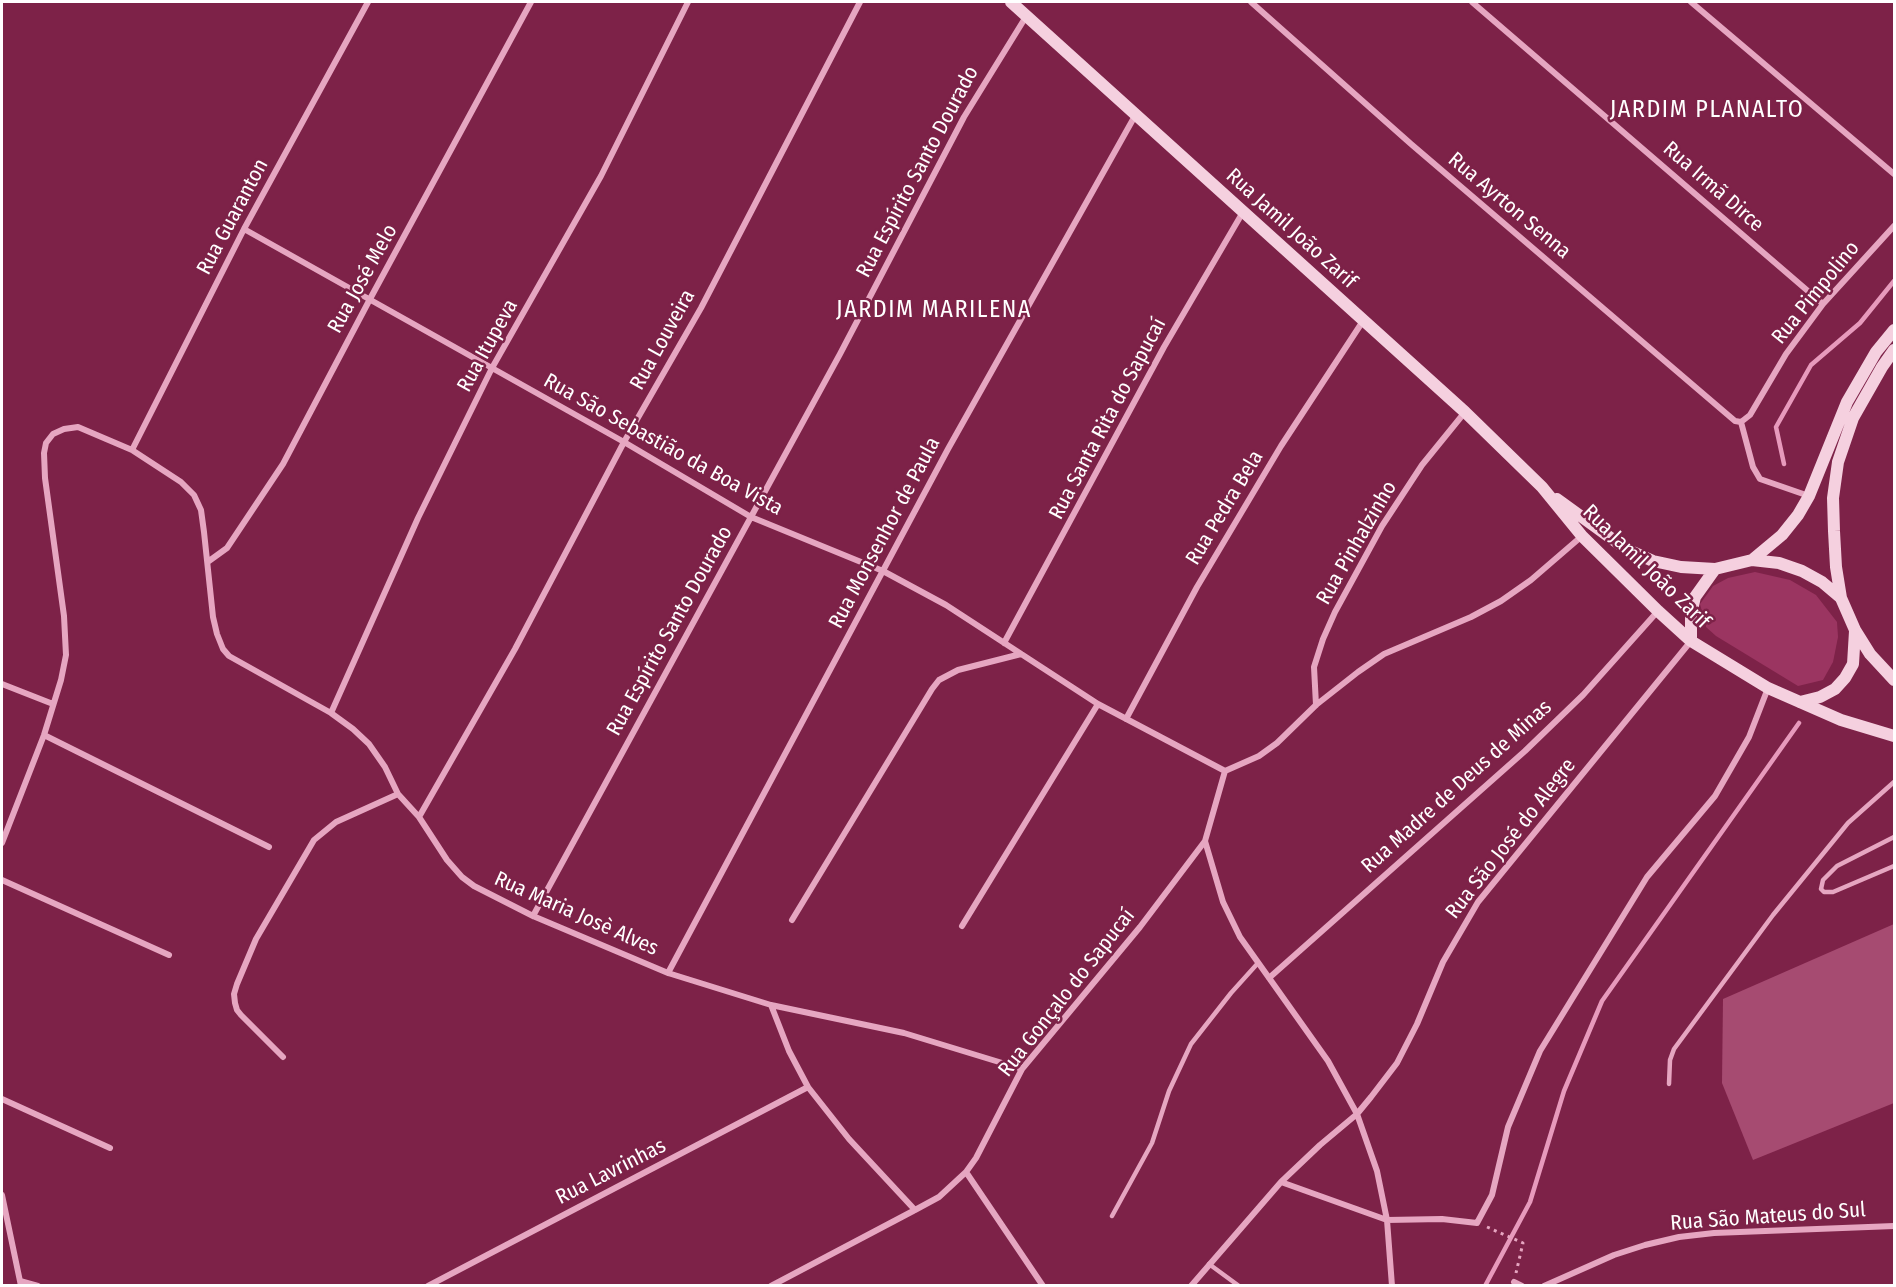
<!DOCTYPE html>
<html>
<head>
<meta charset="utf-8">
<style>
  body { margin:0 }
  #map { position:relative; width:1896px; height:1287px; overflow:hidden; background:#7d2248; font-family:"Fira Sans Condensed",sans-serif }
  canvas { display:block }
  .frame { position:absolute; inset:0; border:3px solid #fff; pointer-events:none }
</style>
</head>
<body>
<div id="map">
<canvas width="1896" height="1287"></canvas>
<div class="frame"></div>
</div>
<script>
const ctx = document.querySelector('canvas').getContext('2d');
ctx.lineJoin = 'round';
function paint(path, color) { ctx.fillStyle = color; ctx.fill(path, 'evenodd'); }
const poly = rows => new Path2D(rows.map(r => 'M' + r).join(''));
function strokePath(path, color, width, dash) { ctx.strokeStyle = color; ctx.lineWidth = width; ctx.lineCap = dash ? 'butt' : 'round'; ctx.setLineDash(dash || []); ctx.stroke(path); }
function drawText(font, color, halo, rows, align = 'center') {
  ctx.font = font + ' "Fira Sans Condensed",sans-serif'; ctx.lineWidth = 5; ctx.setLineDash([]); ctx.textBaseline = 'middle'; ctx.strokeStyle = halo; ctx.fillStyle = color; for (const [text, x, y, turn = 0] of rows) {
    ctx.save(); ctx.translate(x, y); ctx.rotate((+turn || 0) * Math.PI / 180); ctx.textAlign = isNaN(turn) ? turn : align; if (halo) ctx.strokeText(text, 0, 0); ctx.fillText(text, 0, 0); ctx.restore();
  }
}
paint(poly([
  [1755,572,1790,580,1816,595,1837,622,1838,637,1833,662,1823,680,1798,686,1716,636,1706,627,1700,604,1713,586,1728,578]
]), '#9b3561');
strokePath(poly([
  [1784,464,1776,427,1811,365,1860,323,1894,281],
  [1485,1286,1530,1202,1564,1091,1602,1001,1799,723]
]), '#e79abc', 4.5);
paint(poly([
  [1894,924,1894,1103,1753,1160,1722,1083,1723,999]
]), '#a64b71');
strokePath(poly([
  [1487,1227,1523,1243,1516,1273]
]), '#e6a6c1', 3, [3, 4.5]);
strokePath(poly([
  [1894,837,1837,866,1823,880,1821,889,1824,892,1833,892,1894,866],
  [1669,1084,1670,1060,1674,1049,1773,915,1848,823,1894,782],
  [1112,1216,1152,1143,1169,1091,1191,1044,1231,993,1258,963],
  [1209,1264,1239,1286]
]), '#e6a6c1', 4.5);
strokePath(poly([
  [1251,2,1411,144,1735,421,1741,422,1750,415,1786,354,1823,304,1894,226],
  [1472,2,1823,304],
  [1691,2,1894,174],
  [244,229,624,442,751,517,883,571,946,605,1098,704,1225,771],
  [1741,422,1753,467,1760,479,1809,496],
  [132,450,244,229,368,2],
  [209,561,227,548,283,464,370,299,531,2],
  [1004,643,1164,347,1243,212],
  [2,684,53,704],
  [1316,705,1314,667,1323,639,1335,612,1382,526,1422,465,1465,412],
  [331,713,418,518,492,368,601,176,688,2],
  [1126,719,1197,587,1281,446,1363,321],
  [44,735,269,847],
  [1225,771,1205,841,1223,902,1240,937,1328,1061,1357,1114,1377,1171,1387,1220,1392,1286],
  [1225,771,1259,756,1277,743,1316,705,1358,672,1384,654,1471,617,1501,601,1531,580,1582,536],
  [419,817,515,649,624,442,701,308,860,2],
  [2,843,44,735,61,680,66,655,64,616,45,478,44,453,46,443,53,434,64,429,78,427,132,450,181,482,194,495,201,510,204,532,213,617,217,634,223,649,229,656,331,713,353,729,369,744,385,767,398,794,419,817,447,860,462,877,474,886,533,916,668,973,771,1005,904,1033,1022,1069],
  [2,880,169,955],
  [533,916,840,354,964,117,1027,15],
  [792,920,932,689,939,680,958,670,1021,654],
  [962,926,1098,704],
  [668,973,948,449,1136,114],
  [1269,978,1525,751,1583,695,1658,611],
  [771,1005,789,1051,808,1087,849,1139,915,1210],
  [283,1057,241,1015,237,1010,235,1003,234,994,237,984,256,939,314,840,336,822,398,794],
  [2,1099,110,1148],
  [966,1172,1043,1286],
  [1281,1182,1387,1220,1442,1219,1477,1223,1492,1195,1508,1127,1540,1051,1647,877,1715,796,1749,737,1768,688],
  [2,1195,21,1286],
  [20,1281,38,1286],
  [1514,1282,1522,1286],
  [428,1286,808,1087],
  [771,1286,915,1210,939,1197,966,1172,976,1158,1022,1069,1140,927,1205,841],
  [1191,1286,1281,1182,1320,1145,1357,1114,1371,1097,1397,1063,1417,1024,1443,962,1478,902,1691,641],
  [1544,1286,1614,1255,1645,1245,1679,1237,1714,1233,1894,1226]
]), '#e6a6c1', 6);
strokePath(poly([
  [1011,2,1465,412,1542,487,1582,536,1658,611,1691,641,1768,688,1841,720,1894,736],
  [1557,499,1626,549,1653,561,1681,567,1715,569,1752,560,1779,563,1802,571,1822,582,1841,598,1855,630,1870,654,1894,680],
  [1752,560,1782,535,1798,515,1809,496,1847,402,1876,352,1894,330],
  [1841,598,1836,567,1834,531,1833,498,1838,462,1853,418,1882,367,1894,350],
  [1691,641,1691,614,1695,597,1715,569],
  [1800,702,1820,697,1835,689,1845,678,1853,664,1855,631]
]), '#f5d0df', 12);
drawText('21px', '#fff', '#7d2248', [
  ["Rua Espírito Santo Dourado",918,172,-62],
  ["Rua Irmã Dirce",1713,187,41],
  ["Rua Ayrton Senna",1509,206,40],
  ["Rua Guaranton",233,217,-62],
  ["Rua Jamil João Zarif",1291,229,42],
  ["Rua José Melo",363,279,-61],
  ["Rua Pimpolino",1816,293,-51],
  ["Rua Louveira",663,340,-61],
  ["Rua Itupeva",488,346,-61],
  ["Rua Santa Rita do Sapucaí",1108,419,-62],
  ["Rua São Sebastião da Boa Vista",663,445,29],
  ["Rua Pedra Bela",1225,508,-59],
  ["Rua Monsenhor de Paula",885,533,-62],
  ["Rua Pinhalzinho",1357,543,-60],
  ["Rua Jamil João Zarif",1646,567,44],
  ["Rua Espírito Santo Dourado",670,631,-61],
  ["Rua Madre de Deus de Minas",1457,787,-42],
  ["Rua São José do Alegre",1511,839,-52],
  ["Rua Maria Josè Alves",576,914,24],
  ["Rua Gonçalo do Sapucaí",1067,993,-52],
  ["Rua Lavrinhas",611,1172,-27],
  ["Rua São Mateus do Sul",1768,1217,-4]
]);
ctx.letterSpacing = '1.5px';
drawText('24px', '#fff', '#7d2248', [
  ["JARDIM PLANALTO",1707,110],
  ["JARDIM MARILENA",934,310]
]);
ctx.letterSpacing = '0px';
</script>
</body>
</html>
